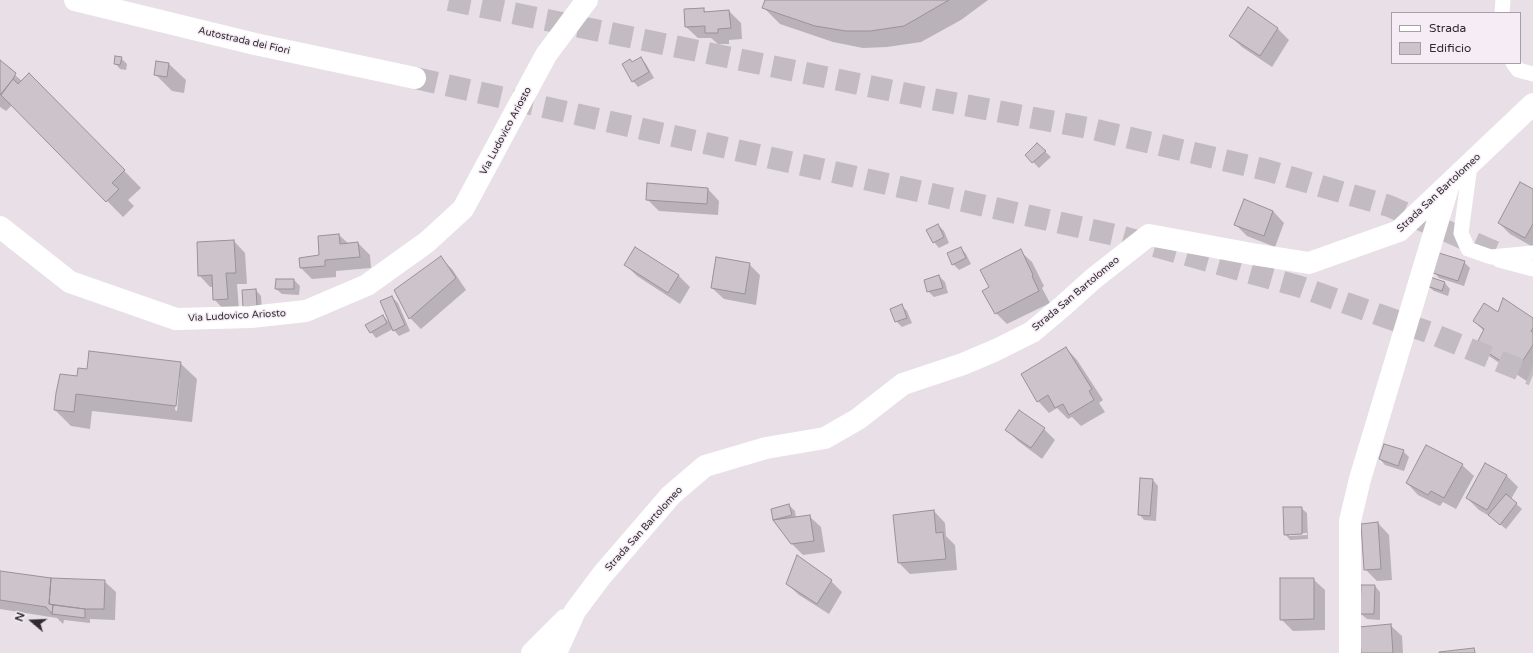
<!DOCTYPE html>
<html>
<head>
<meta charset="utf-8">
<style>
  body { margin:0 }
  #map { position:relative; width:1533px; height:653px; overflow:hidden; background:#e8dfe7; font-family:"Varela Round",sans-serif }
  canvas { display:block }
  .legend { position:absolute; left:1391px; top:12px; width:130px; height:52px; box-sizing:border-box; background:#f5ecf5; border:1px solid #a69fa5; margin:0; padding:5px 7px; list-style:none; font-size:12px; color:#2f2b2e }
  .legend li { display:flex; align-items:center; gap:8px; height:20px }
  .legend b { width:20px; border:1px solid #a69fa5 }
  .north { position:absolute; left:12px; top:601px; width:40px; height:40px; -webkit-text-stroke:3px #f5ecf5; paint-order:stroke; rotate:289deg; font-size:11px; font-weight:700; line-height:16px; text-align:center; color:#2f2b2e }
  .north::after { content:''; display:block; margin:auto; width:14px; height:18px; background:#2f2b2e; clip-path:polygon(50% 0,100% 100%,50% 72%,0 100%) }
</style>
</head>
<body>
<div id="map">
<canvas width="1533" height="653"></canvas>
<ul class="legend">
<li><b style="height:5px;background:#fff"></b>Strada</li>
<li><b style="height:11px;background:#cdc3cb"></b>Edificio</li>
</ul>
<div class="north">N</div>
</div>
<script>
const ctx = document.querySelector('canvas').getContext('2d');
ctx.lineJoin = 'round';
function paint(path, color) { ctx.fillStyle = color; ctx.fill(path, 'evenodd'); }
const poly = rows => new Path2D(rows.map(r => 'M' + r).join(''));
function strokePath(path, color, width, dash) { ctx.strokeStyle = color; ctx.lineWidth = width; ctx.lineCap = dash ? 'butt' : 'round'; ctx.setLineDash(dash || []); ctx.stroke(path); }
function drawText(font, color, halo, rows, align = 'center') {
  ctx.font = font + ' "Varela Round",sans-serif'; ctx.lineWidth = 3; ctx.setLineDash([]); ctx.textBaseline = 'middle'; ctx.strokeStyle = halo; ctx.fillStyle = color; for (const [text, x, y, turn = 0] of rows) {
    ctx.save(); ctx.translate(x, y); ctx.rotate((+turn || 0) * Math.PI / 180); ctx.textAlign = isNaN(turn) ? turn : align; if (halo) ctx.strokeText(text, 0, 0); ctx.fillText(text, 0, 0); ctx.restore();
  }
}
paint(poly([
  [766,0,988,0,961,20,921,42,887,47,863,48,833,42,780,24,763,7],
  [703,9,707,13,729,11,741,23,742,39,729,40,729,44,718,44,711,38,698,38,686,27],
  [1248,9,1278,29,1289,40,1272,67,1242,47,1230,36],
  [121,58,127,64,126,70,120,69,115,63],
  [641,58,646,64,654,78,638,87,633,81,633,63],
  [0,62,22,81,46,91,141,188,128,200,134,206,123,217,12,105,6,111,0,107],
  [157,62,169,64,186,80,184,93,172,91,155,74],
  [1037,144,1051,157,1039,168,1026,155],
  [708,189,719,201,718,215,659,211,647,199],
  [1533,191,1533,247,1510,234,1499,223],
  [1273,211,1284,223,1275,247,1247,236,1236,225],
  [938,225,944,231,949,243,939,248,934,242],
  [339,235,349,244,358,243,370,255,371,268,336,271,336,277,312,279,301,268,300,259,321,256],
  [234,241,245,253,247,284,237,284,239,310,225,311,214,299,213,287,210,287,199,275],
  [961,248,966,254,971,264,959,270,953,264],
  [636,249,679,276,690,287,680,304,637,276,626,265],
  [1020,251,1032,262,1044,286,1042,288,1050,303,1007,324,996,313,990,288],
  [440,257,452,269,466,290,421,329,410,318],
  [1464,262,1470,268,1464,286,1439,278,1434,272],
  [749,264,760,275,756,305,724,299,712,288],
  [939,276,945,282,948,293,934,297,928,291],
  [294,280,300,286,299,295,282,294,276,289],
  [1445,283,1450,289,1448,296,1434,291,1428,286],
  [256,290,261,296,262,311,249,312],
  [392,297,398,303,410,331,399,336,393,329,376,338,371,332,383,316,391,324],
  [901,305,907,311,912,323,902,327,896,321],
  [1498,314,1533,319,1533,374,1528,382,1489,356,1477,345,1484,331,1474,321],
  [1066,348,1077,360,1103,400,1099,403,1105,412,1081,426,1072,417,1068,419,1057,408,1049,413,1038,401],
  [180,363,197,379,192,422,92,411,90,429,71,426,55,410,78,377,88,370],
  [178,376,180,376,177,411,175,410],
  [1044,429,1055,440,1042,459,1018,441,1007,430],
  [1403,451,1409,457,1404,471,1385,465,1380,459],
  [1462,465,1474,476,1456,509,1443,502,1440,506,1418,495,1407,483],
  [1506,475,1518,487,1511,499,1522,509,1506,529,1491,517,1479,510,1467,498],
  [1153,480,1158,486,1156,521,1144,520,1139,514],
  [789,505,795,511,796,518,809,516,821,527,825,552,803,555,792,544,774,520,772,510],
  [1301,508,1307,513,1308,539,1290,540,1285,534],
  [1307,533,1307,535,1289,536,1289,534],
  [934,511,945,523,946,536,955,545,957,570,910,574,899,563],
  [1378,523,1389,535,1392,580,1377,581,1365,569],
  [0,572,51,579,104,581,116,592,115,620,90,619,90,623,64,620,63,624,57,618,0,609],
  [1313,579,1325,590,1325,630,1293,631,1281,619],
  [831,581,842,592,829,614,799,595,787,584],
  [1375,586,1380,592,1380,620,1367,619,1361,614],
  [1390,625,1402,636,1403,653,1362,653]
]), '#0003');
const building = poly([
  [765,0,949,0,904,26,870,31,846,31,815,26,762,8,765,0],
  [1248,7,1278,28,1260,56,1229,36,1248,7],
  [704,8,704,12,729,10,731,28,718,29,718,33,705,33,705,26,685,27,684,9,704,8],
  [115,56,122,57,120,65,114,64,115,56],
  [641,57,649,72,632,82,622,64,630,59,632,62,641,57],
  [0,60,16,73,13,79,0,95,0,60],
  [156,61,169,63,167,77,154,75,156,61],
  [29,73,125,170,112,183,119,189,106,202,1,95,13,79,18,84,29,73],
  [1037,143,1046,151,1032,163,1025,155,1037,143],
  [1520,182,1533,189,1533,224,1525,238,1498,223,1520,182],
  [647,183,708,188,707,204,646,200,647,183],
  [1244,199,1273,211,1264,236,1234,225,1244,199],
  [938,224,944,237,933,243,926,230,938,224],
  [339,234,340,244,358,242,360,257,325,260,325,266,300,268,299,258,319,255,318,236,339,234],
  [234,240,236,273,226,273,228,299,213,300,212,275,198,276,197,242,234,240],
  [635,247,679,275,668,293,624,265,635,247],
  [961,247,966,258,952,265,947,253,961,247],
  [1021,249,1033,275,1032,276,1039,291,995,314,982,291,989,287,980,270,1021,249],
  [1439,253,1465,261,1458,281,1433,273,1439,253],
  [441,256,456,278,409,319,394,290,441,256],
  [716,257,750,263,745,294,711,288,716,257],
  [939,275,943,288,927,292,924,280,939,275],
  [1430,277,1445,282,1442,291,1427,286,1430,277],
  [276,279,294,279,294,289,275,289,276,279],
  [256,289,257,306,243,307,242,290,256,289],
  [392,296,405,325,393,331,380,301,392,296],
  [1503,298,1533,318,1533,328,1531,331,1533,332,1533,345,1516,371,1476,345,1484,329,1473,321,1484,303,1498,312,1503,298],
  [902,304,907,318,895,322,890,309,902,304],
  [383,315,387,323,370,333,365,325,383,315],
  [1066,347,1092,389,1089,391,1094,400,1069,415,1063,404,1055,408,1048,395,1037,402,1021,374,1066,347],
  [89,351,181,362,176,406,76,394,74,412,54,410,56,393,60,374,77,376,78,368,87,369,89,351],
  [1019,410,1045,428,1031,448,1005,430,1019,410],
  [1384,444,1404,450,1398,466,1379,459,1384,444],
  [1426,445,1463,464,1444,498,1431,491,1428,495,1406,483,1426,445],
  [1485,463,1507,475,1487,510,1466,498,1485,463],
  [1140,478,1153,479,1150,516,1138,515,1140,478],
  [1506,494,1517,503,1500,525,1488,515,1506,494],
  [789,504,792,515,773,520,771,509,789,504],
  [1283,507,1302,507,1302,534,1284,535,1283,507],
  [934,510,936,533,943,532,946,559,898,563,893,515,934,510],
  [810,515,814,541,791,544,773,520,810,515],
  [1378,522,1381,569,1364,570,1361,524,1378,522],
  [797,555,832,580,817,604,786,584,797,555],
  [0,571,51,578,49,604,53,605,52,614,46,607,0,600,0,571],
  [51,578,105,580,104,609,85,609,49,604,51,578],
  [1280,578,1314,578,1314,619,1280,620,1280,578],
  [1361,585,1375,585,1374,614,1360,614,1361,585],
  [53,605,85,609,85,618,52,614,53,605],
  [1391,624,1393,653,1361,653,1359,627,1391,624],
  [1474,648,1475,653,1439,653,1439,652,1474,648]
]);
paint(building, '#cdc3cb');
strokePath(building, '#9b9198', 1);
strokePath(poly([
  [449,0,932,99,1088,128,1266,170,1389,206,1504,256],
  [415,78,1119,236,1301,287,1428,332,1533,375]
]), '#c3bbc2', 22, [22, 11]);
strokePath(poly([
  [1502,13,1503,0],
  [1513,63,1518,70,1533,74],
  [1470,165,1461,233,1468,249,1491,257,1533,253],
  [1499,260,1533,269]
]), '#fff', 15);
strokePath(poly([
  [0,227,70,282,176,319,251,317,306,311,367,285,427,242,463,209,546,55,587,0],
  [532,653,565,620],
  [556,653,575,611,602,575,671,495,705,466,766,448,825,438,858,419,903,384,963,364,996,350,1032,332,1063,306,1093,279,1149,235,1252,254,1309,263,1399,231,1533,104],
  [1350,653,1350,521,1360,479,1448,187]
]), '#fff', 22);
strokePath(poly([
  [75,0,255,44,415,78]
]), '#fff', 22);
drawText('10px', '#2f2b2e', '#f5ecf5', [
  ["Autostrada dei Fiori",244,41,13],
  ["Via Ludovico Ariosto",506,131,-62],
  ["Strada San Bartolomeo",1439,193,-43],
  ["Strada San Bartolomeo",1076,294,-40],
  ["Via Ludovico Ariosto",237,316,-3],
  ["Strada San Bartolomeo",644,529,-48]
]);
</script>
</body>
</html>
